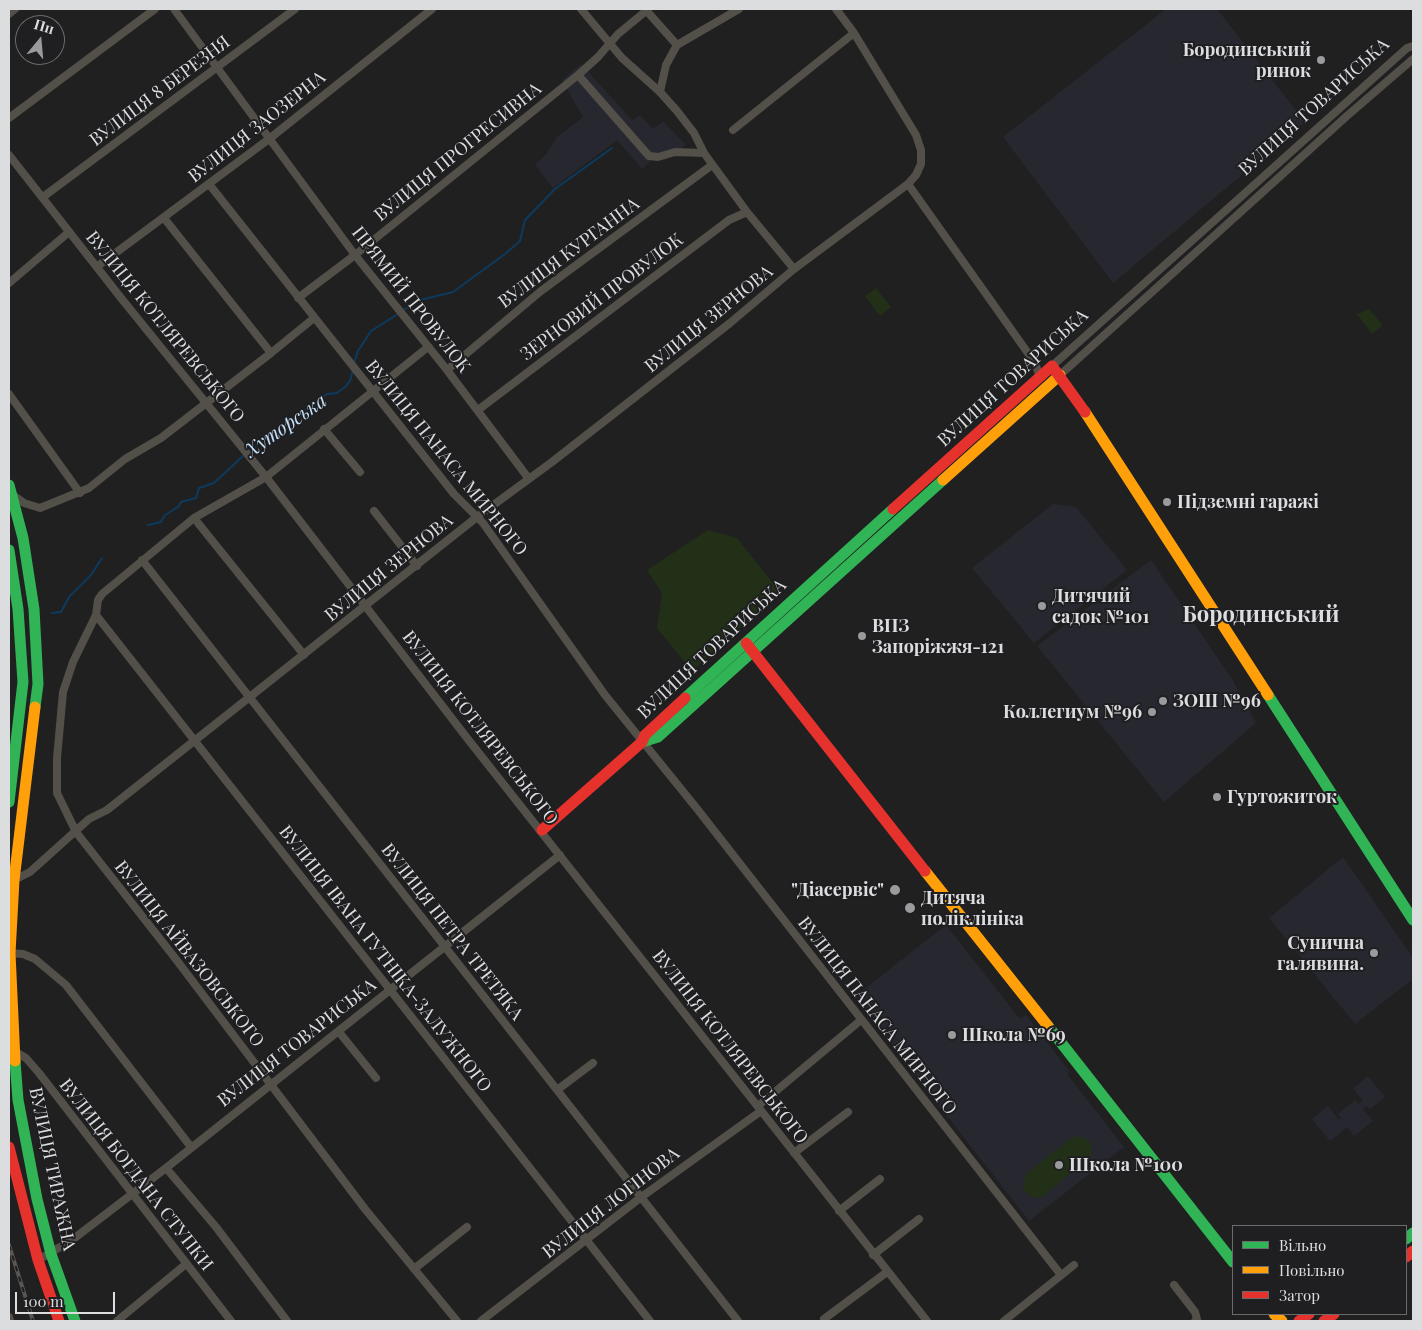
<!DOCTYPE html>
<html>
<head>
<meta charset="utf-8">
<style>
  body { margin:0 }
  #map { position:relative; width:1422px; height:1330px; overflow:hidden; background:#202021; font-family:"Playfair Display",serif }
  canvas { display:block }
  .frame { position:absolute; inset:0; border:10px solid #dcdddf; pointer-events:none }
  .legend { position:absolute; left:1232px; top:1225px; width:175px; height:90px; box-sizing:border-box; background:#1f1f22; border:1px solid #6b6b6e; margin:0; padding:6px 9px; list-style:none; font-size:15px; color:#dcdddf }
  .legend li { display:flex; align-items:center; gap:10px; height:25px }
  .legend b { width:25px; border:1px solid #6b6b6e }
  .north { position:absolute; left:15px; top:15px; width:50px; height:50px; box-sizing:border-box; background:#1f1f22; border:1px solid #6b6b6e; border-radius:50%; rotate:17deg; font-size:14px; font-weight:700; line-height:20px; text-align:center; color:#dcdddf }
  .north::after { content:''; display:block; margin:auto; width:18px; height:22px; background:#9a9b9c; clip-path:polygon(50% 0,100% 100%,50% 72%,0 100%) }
  .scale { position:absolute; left:15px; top:1292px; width:100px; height:22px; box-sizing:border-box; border:2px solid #dcdddf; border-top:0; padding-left:6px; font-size:15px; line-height:18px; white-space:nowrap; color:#dcdddf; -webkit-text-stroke:4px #1f1f22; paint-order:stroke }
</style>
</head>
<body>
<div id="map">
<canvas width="1422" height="1330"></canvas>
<div class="frame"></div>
<ul class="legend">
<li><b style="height:6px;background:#30b455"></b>Вільно</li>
<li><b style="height:6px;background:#ff9f0a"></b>Повільно</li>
<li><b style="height:6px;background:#e5322d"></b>Затор</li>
</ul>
<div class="north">Пн</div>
<div class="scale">100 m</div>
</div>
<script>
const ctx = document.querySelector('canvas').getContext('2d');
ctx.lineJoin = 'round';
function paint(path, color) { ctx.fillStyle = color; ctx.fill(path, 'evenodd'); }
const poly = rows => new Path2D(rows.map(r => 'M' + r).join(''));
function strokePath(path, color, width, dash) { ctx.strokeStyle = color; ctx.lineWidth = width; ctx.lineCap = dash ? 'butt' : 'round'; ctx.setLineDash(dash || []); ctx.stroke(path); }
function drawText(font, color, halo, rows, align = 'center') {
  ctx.font = font + ' "Playfair Display",serif'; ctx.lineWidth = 4; ctx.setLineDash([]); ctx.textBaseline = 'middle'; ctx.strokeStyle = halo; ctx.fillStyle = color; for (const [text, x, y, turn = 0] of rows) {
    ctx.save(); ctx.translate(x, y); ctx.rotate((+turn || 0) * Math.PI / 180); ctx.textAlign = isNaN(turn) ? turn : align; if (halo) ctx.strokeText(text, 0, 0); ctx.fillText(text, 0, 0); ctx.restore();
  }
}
paint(poly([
  [1166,9,1217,9,1305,122,1113,283,1003,137],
  [581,64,632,120,640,115,653,129,663,121,686,145,678,150,658,154,642,169,617,140,553,188,535,165,547,153,557,137,583,117,562,80],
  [1053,504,1076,507,1127,570,1034,643,972,568],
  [1151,560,1232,679,1256,723,1164,802,1037,646],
  [1343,857,1413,958,1413,979,1355,1024,1269,918],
  [946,925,1020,1019,1026,1015,1070,1072,1067,1074,1124,1147,1029,1221,854,997],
  [1368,1076,1385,1097,1370,1109,1367,1106,1363,1109,1373,1121,1354,1136,1347,1127,1330,1141,1312,1119,1328,1106,1339,1120,1341,1118,1338,1114,1355,1100,1358,1104,1363,1101,1353,1088]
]), '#27282f');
paint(poly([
  [876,288,891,307,880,316,865,296],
  [1369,309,1383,325,1372,334,1357,314],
  [708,530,737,538,780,592,692,671,657,628,662,593,647,570],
  [1073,1137,1083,1137,1091,1144,1091,1156,1042,1197,1031,1197,1023,1188,1026,1174]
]), '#213016');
strokePath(poly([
  [402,311,420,300,453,292,505,254,520,241,525,220,555,189,612,148],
  [354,363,358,351,371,331,398,314],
  [248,452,292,422,309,406,327,394,337,393,345,387,350,381,353,370],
  [148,525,161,522,165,515,178,507,181,502,196,498,199,488,214,483,244,455],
  [52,613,61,612,69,597,91,575,102,558]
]), '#0c3b5f', 2);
strokePath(poly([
  [174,9,355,255,447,370,529,479],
  [581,9,622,58,660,92,677,111,694,133,704,153],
  [645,9,677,45],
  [9,14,15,9],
  [677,45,739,9],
  [578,75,649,156,658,157,675,152,704,153,747,212,794,269],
  [660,92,666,65,677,45],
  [9,118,155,9],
  [733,130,854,33],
  [9,155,121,298,266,477,467,738,927,1321],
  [209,184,454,494,483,523,605,695,698,810,1061,1275],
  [908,184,1035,363,1040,377],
  [43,197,295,9],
  [164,218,271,353,314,318],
  [98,266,269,139,432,9],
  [9,283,69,232],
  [298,298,355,255,578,75,598,57,618,34,646,11],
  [428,347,266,477,194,518,102,594,98,600,96,615,73,662,63,692,57,758,57,793,76,832,175,958,365,1209,457,1321],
  [1052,366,1407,48,1413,46],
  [447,370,541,291,712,165],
  [1060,375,1348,115,1413,59],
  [9,394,80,493],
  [478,410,729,220,747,212],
  [324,429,360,472],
  [13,495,24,503,40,508,89,488,125,459,161,438,271,353],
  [374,511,417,566],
  [194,518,304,655],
  [142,560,738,1321],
  [96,615,650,1321],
  [14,880,30,872,89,819,107,810,477,517,552,462,730,323,794,269,908,184,916,175,921,164,921,150,916,135,854,33,836,9],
  [9,953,23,954,35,959,66,985,191,1147],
  [339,1032,376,1078],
  [14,1051,26,1058,39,1073,231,1321],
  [557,1090,593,1063],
  [758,1106,861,1020],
  [794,1153,848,1112],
  [166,1168,216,1227,287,1321],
  [839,1211,880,1179],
  [873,1255,919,1219],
  [38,1260,72,1240,166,1168,560,855],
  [414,1269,467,1227],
  [1174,1285,1195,1312,1197,1319,1195,1321],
  [9,1317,10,1321],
  [824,1319,887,1272],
  [117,1321,186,1264],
  [481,1321,640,1198,761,1111],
  [1004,1321,1074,1265]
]), '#534f49', 8);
strokePath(poly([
  [9,485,23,538,34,609,38,684,35,707],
  [9,550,18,609,23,682,9,802],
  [1268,695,1413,920],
  [685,698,893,509],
  [642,742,658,737,943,480],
  [1048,1026,1233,1262],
  [15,1061,18,1100,37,1199,51,1254,75,1321],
  [1406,1239,1413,1233]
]), '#30b455', 11);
strokePath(poly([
  [1085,412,1268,695],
  [943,480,1060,375],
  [925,871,1048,1026],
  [15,1061,10,953,14,880,35,707],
  [1274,1314,1282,1321]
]), '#ff9f0a', 11);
strokePath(poly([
  [893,509,1052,366,1085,412],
  [746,643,925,871],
  [542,830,642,742,645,735,685,698],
  [9,1147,38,1260,59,1321],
  [1406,1257,1413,1251],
  [1299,1321,1309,1314],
  [1324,1321,1334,1314]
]), '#e5322d', 11);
const rail = poly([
  [9,1245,33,1321]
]);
strokePath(rail, '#595754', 4);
strokePath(rail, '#1f1f22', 2, [5.5]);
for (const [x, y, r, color] of [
  [1321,60,5,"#9a9b9c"],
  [1167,502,5,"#9a9b9c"],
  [1042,606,5,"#9a9b9c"],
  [862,636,5,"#9a9b9c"],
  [1163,701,5,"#9a9b9c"],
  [1152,712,5,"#9a9b9c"],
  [1217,797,5,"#9a9b9c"],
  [895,890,6,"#9a9b9c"],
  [910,908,6,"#9a9b9c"],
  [1374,953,5,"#9a9b9c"],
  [952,1035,5,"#9a9b9c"],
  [1059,1165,5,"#9a9b9c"]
]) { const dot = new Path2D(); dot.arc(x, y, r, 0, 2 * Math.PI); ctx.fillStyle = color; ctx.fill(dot); strokePath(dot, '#1f1f22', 2); }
drawText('bold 18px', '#dcdddf', '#1f1f22', [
  ["Бородинський",1311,50,"right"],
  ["ринок",1311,71,"right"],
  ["Підземні гаражі",1177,502],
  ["Дитячий",1052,596],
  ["садок №101",1052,617],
  ["ВПЗ",872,626],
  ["Запоріжжя-121",872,647],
  ["ЗОШ №96",1173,701],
  ["Коллегиум №96",1142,712,"right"],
  ["Гуртожиток",1227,797],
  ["\"Діасервіс\"",884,890,"right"],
  ["Дитяча",921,898],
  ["поліклініка",921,919],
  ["Сунична",1364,943,"right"],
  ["галявина.",1364,964,"right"],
  ["Школа №69",962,1035],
  ["Школа №100",1069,1165]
], 'left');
drawText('18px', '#dcdddf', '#1f1f22', [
  ["ВУЛИЦЯ 8 БЕРЕЗНЯ",160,91,-37],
  ["ВУЛИЦЯ ТОВАРИСЬКА",1314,107,-42],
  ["ВУЛИЦЯ ЗАОЗЕРНА",257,127,-38],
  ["ВУЛИЦЯ ПРОГРЕСИВНА",458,152,-39],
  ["ВУЛИЦЯ КУРГАННА",569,253,-37],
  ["ЗЕРНОВИЙ ПРОВУЛОК",602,297,-37],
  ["ПРЯМИЙ ПРОВУЛОК",411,300,52],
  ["ВУЛИЦЯ ЗЕРНОВА",709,319,-39],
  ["ВУЛИЦЯ КОТЛЯРЕВСЬКОГО",165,327,51],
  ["ВУЛИЦЯ ТОВАРИСЬКА",1013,378,-42],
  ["ВУЛИЦЯ ПАНАСА МИРНОГО",446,458,51],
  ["ВУЛИЦЯ ЗЕРНОВА",389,568,-39],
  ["ВУЛИЦЯ ТОВАРИСЬКА",712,649,-43],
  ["ВУЛИЦЯ КОТЛЯРЕВСЬКОГО",480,728,52],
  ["ВУЛИЦЯ ПЕТРА ТРЕТЯКА",452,932,52],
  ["ВУЛИЦЯ АЙВАЗОВСЬКОГО",189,954,52],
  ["ВУЛИЦЯ ІВАНА ГУТНІКА-ЗАЛУЖНОГО",385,959,52],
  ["ВУЛИЦЯ ПАНАСА МИРНОГО",877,1016,52],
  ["ВУЛИЦЯ ТОВАРИСЬКА",297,1043,-38],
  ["ВУЛИЦЯ КОТЛЯРЕВСЬКОГО",730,1047,52],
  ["ВУЛИЦЯ ТИРАЖНА",52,1169,78],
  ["ВУЛИЦЯ БОГДАНА СТУПКИ",136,1175,52],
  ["ВУЛИЦЯ ЛОГІНОВА",611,1203,-38]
]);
drawText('italic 19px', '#c5e1fa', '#1f1f22', [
  ["Хуторська",286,426,-35]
]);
drawText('bold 22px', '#dcdddf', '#1f1f22', [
  ["Бородинський",1261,615]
]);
</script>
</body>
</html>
